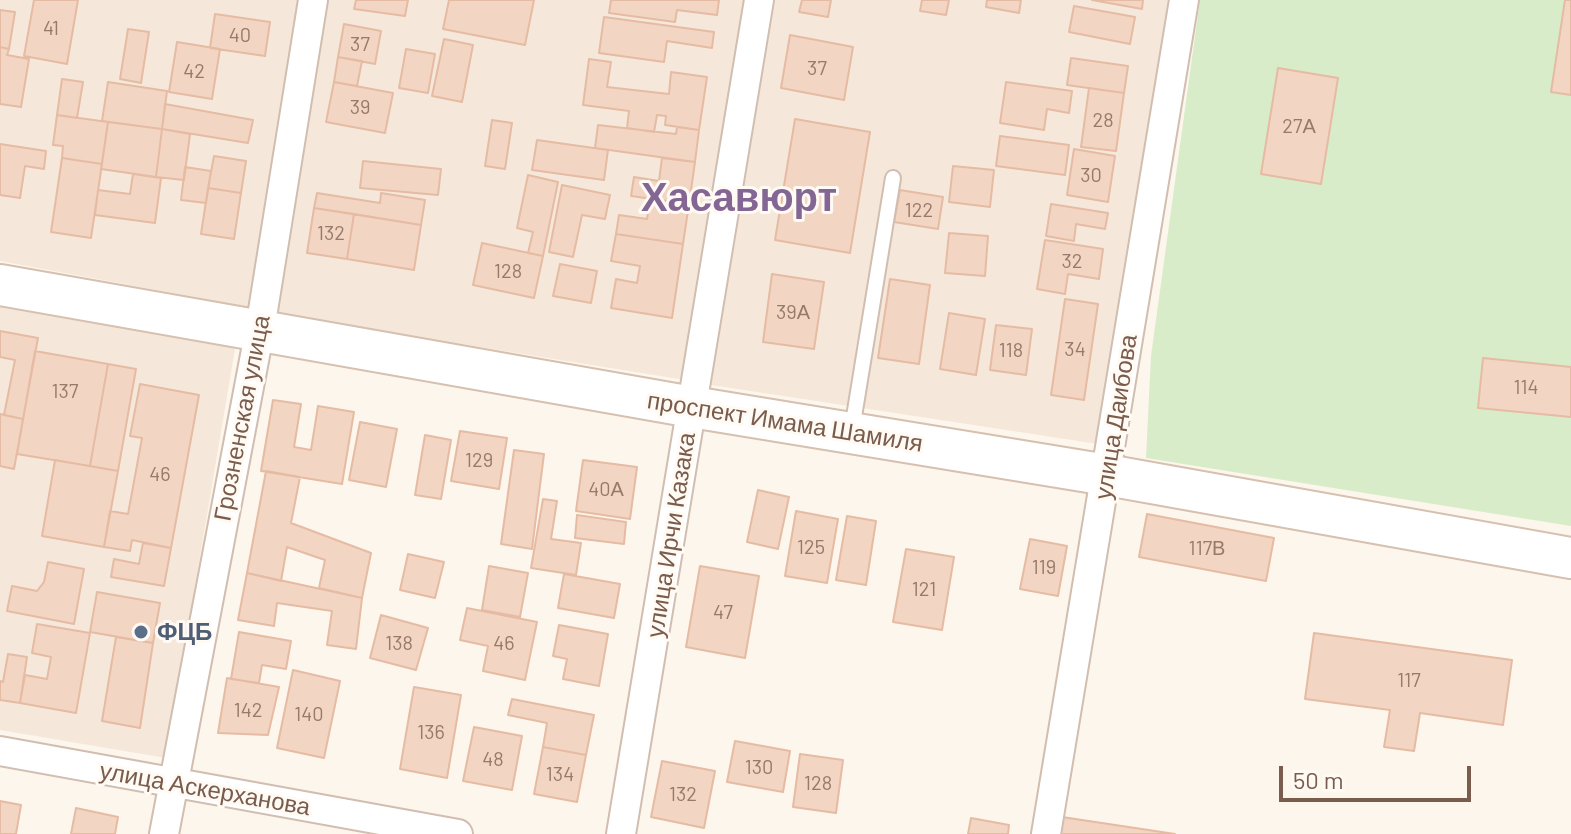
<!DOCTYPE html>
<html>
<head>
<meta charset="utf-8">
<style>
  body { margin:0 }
  #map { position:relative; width:1571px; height:834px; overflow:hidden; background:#fdf6ec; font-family:Barlow,sans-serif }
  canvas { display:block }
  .scale { position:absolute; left:1279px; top:766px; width:192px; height:36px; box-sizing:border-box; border:4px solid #7a5c4d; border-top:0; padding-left:10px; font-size:24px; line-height:28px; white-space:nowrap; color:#7a5c4d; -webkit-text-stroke:6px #fffaf3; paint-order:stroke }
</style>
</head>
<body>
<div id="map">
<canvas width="1571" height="834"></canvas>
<div class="scale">50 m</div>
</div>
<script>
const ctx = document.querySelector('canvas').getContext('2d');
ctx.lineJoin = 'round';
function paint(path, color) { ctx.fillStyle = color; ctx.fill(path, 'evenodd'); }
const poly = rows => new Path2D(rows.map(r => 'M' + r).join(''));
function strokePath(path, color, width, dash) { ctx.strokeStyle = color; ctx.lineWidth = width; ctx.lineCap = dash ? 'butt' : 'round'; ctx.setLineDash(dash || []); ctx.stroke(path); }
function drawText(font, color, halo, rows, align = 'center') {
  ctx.font = font + ' Barlow,sans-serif'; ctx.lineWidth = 6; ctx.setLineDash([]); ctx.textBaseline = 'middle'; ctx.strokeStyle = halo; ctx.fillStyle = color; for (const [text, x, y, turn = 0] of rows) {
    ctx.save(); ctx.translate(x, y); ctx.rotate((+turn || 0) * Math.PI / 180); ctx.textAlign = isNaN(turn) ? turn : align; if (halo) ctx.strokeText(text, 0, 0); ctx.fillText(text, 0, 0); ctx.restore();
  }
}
paint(poly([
  [0,0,301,0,248,307,0,261],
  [323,0,745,0,685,380,273,314],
  [775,0,1169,0,1098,444,711,385],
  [0,303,236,343,166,758,0,730]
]), '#f5e8da');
paint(poly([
  [1200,0,1571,0,1571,526,1146,458,1151,356]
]), '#d8ecc9');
const building = poly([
  [34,0,78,0,67,64,24,56,34,0],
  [356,0,408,0,405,16,354,9,356,0],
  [449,0,534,0,525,45,443,29,449,0],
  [611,0,719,0,717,15,677,10,675,22,609,13,611,0],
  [802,0,831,0,828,17,799,12,802,0],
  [922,0,949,0,946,15,920,11,922,0],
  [987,0,1021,0,1019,13,986,7,987,0],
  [1092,0,1143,0,1142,9,1092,0],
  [1565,0,1571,0,1571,95,1551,92,1565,0],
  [1074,6,1135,17,1130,44,1069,32,1074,6],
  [0,10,15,12,9,49,0,47,0,10],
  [215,14,270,22,265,56,210,48,215,14],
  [604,17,714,32,712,48,667,41,664,62,599,53,604,17],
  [344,24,381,31,375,64,338,57,344,24],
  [128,29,149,32,141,83,120,79,128,29],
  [790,35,853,47,844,100,781,88,790,35],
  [444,39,473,45,462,102,432,96,444,39],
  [177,42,220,49,212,99,169,92,177,42],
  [0,47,9,49,7,55,29,59,21,107,0,104,0,47],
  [406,49,435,54,428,93,399,88,406,49],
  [338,57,362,61,357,86,334,82,338,57],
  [1071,58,1128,66,1124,93,1067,85,1071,58],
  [589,59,611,62,607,87,669,94,671,72,707,77,699,130,665,125,666,116,657,115,654,132,627,128,629,111,583,105,589,59],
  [1278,68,1338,78,1321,184,1261,174,1278,68],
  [62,79,83,82,77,118,57,115,62,79],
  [108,82,167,91,162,129,102,121,108,82],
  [334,82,393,93,385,133,326,122,334,82],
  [1006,82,1072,91,1069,113,1047,109,1044,130,1000,123,1006,82],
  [1089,88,1124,93,1116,151,1081,147,1089,88],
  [165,104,253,120,248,143,162,129,165,104],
  [57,115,108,122,102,164,62,158,63,146,53,145,57,115],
  [795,119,870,132,850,253,775,240,795,119],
  [492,120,512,123,505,169,485,166,492,120],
  [108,122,162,129,156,177,101,169,108,122],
  [598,125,676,134,677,127,699,130,695,162,595,148,598,125],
  [162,129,190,134,184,180,156,177,162,129],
  [1000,136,1069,145,1065,175,996,166,1000,136],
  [537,140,608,150,604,180,532,170,537,140],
  [0,144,46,151,44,169,25,166,20,198,0,195,0,144],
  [1074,149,1115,156,1108,202,1067,195,1074,149],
  [214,156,246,161,241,193,208,188,214,156],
  [62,158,102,164,91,238,51,232,62,158],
  [662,158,695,162,689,204,631,196,634,177,659,181,662,158],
  [363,161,441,169,438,195,360,188,363,161],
  [953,166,994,170,990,207,949,202,953,166],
  [185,167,211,171,206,203,181,200,185,167],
  [133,174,161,178,155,223,95,215,98,190,130,194,133,174],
  [528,175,558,182,543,256,528,253,533,232,517,228,528,175],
  [562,185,610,195,605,219,582,215,573,257,549,252,562,185],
  [208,188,241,193,234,239,201,234,208,188],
  [900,190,943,197,938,229,894,222,900,190],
  [317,193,380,203,381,193,425,200,421,225,314,208,317,193],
  [650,199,689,204,683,244,616,234,619,215,647,219,650,199],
  [1051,204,1108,213,1105,229,1076,224,1074,241,1046,236,1051,204],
  [314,208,354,214,347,259,307,253,314,208],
  [354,214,421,225,414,270,347,259,354,214],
  [949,233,988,236,985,276,945,273,949,233],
  [616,234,683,244,672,318,611,308,616,279,637,283,640,266,611,261,616,234],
  [1045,240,1103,249,1099,279,1068,274,1065,294,1037,289,1045,240],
  [482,243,543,256,534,298,473,285,482,243],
  [560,264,597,271,591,303,553,296,560,264],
  [772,274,824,282,814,349,763,342,772,274],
  [890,279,930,285,919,364,878,358,890,279],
  [1065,299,1098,304,1084,400,1051,395,1065,299],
  [949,313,985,319,976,375,940,369,949,313],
  [996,325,1032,329,1026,375,990,370,996,325],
  [0,331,38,338,23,419,4,415,15,360,0,357,0,331],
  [35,351,108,364,90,466,17,454,35,351],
  [1483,358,1571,367,1571,417,1478,408,1483,358],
  [108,364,136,369,118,471,90,466,108,364],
  [140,384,199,395,171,548,132,540,130,551,104,547,110,511,128,514,142,438,130,436,140,384],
  [273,400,301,404,294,447,311,450,318,406,354,412,342,484,261,471,273,400],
  [0,414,23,419,14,469,0,466,0,414],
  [360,422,397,429,386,487,349,480,360,422],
  [460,431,507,438,499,489,451,481,460,431],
  [425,435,451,440,441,499,415,495,425,435],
  [514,450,544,454,532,549,501,544,514,450],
  [55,460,118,471,104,547,42,536,55,460],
  [583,460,637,467,630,519,576,511,583,460],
  [266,471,300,477,291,523,371,553,362,598,319,588,325,560,287,547,281,581,247,573,266,471],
  [758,490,789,497,778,549,747,542,758,490],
  [543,499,557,501,551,539,581,543,576,575,531,568,543,499],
  [796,511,838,519,827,583,785,576,796,511],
  [1147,514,1274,538,1266,581,1139,557,1147,514],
  [577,515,626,522,624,544,575,538,577,515],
  [847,516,876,521,866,585,836,580,847,516],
  [1030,539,1067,546,1058,596,1020,589,1030,539],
  [143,543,171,548,164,586,111,577,114,559,139,564,143,543],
  [906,549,954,557,942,630,893,622,906,549],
  [408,554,444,562,435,598,400,590,408,554],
  [48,562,84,569,74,624,7,611,12,586,37,591,44,582,48,562],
  [489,566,528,573,520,617,482,610,489,566],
  [700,566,759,576,745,658,686,647,700,566],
  [247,573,362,598,356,649,327,645,332,611,277,603,274,626,238,620,247,573],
  [564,574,620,584,614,618,558,608,564,574],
  [97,592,160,603,153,643,90,632,97,592],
  [467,608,537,622,525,680,483,671,488,646,460,640,467,608],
  [381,615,428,628,416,670,370,658,381,615],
  [37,624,90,633,76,713,20,703,25,675,47,679,51,657,32,653,37,624],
  [559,625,608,634,599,686,563,679,567,659,553,656,559,625],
  [239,632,291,641,286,669,262,665,259,683,231,679,239,632],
  [1314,633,1512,660,1503,725,1420,713,1414,751,1384,747,1390,710,1305,699,1314,633],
  [116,637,153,643,140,728,102,721,116,637],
  [8,654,27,657,20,703,0,700,0,681,3,682,8,654],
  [293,670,340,681,324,758,277,748,293,670],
  [227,678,279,687,268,735,218,733,227,678],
  [414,687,461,695,447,778,400,769,414,687],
  [512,699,594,715,586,755,543,747,547,723,508,715,512,699],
  [474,727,522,736,512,790,463,781,474,727],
  [735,741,790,751,783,792,727,782,735,741],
  [543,747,586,755,577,802,534,794,543,747],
  [800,754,843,760,836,813,793,807,800,754],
  [662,761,715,771,704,828,651,817,662,761],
  [0,801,21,805,16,834,0,834,0,801],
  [76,808,118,817,115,834,71,834,76,808],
  [1062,817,1175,834,1059,834,1062,817],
  [971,818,1009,825,1008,834,968,834,971,818]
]);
paint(building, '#f3d5c3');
strokePath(building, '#e6bba3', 2);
const service = poly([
  [852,429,893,178]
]);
const minor = poly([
  [0,751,458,834],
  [164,834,260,329,313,0],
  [621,834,759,0],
  [1046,834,1184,0]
]);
const secondary = poly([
  [0,285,692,407,1107,475,1571,558]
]);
strokePath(service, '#d1beb0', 18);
strokePath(minor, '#d1beb0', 32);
strokePath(secondary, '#d6c0b0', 44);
strokePath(service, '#fff', 14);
strokePath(minor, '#fff', 28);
strokePath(secondary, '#fff', 40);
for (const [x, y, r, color] of [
  [141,632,8,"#5c6f8a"]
]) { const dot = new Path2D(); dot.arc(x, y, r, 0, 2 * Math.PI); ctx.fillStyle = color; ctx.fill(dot); strokePath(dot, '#fffaf3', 3); }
drawText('20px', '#987a6a', null, [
  ["41",51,28],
  ["40",240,35],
  ["37",360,44],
  ["37",817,68],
  ["42",194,71],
  ["39",360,107],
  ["28",1103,120],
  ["27А",1299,126],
  ["30",1091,175],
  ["122",919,210],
  ["132",331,233],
  ["32",1072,261],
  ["128",508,271],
  ["39А",793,312],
  ["34",1075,349],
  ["118",1011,350],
  ["114",1526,387],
  ["137",65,391],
  ["129",479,460],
  ["46",160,474],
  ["40А",606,489],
  ["125",811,547],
  ["117В",1207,548],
  ["119",1044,567],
  ["121",924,589],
  ["47",723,612],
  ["138",399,643],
  ["46",504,643],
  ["117",1409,680],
  ["142",248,710],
  ["140",309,714],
  ["136",431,732],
  ["48",493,759],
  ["130",759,767],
  ["134",560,774],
  ["128",818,783],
  ["132",683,794]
]);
drawText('24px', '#7a5c4d', '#fffaf3', [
  ["улица Даибова",1116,417,-81],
  ["Грозненская улица",242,418,-79],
  ["проспект Имама Шамиля",785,422,9],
  ["улица Ирчи Казака",671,535,-81],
  ["улица Аскерханова",205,789,10]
]);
drawText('bold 24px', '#4e5e75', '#fffaf3', [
  ["ФЦБ",157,632]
], 'left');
drawText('bold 40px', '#846695', '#fffaf3', [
  ["Хасавюрт",739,198]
]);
</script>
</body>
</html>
